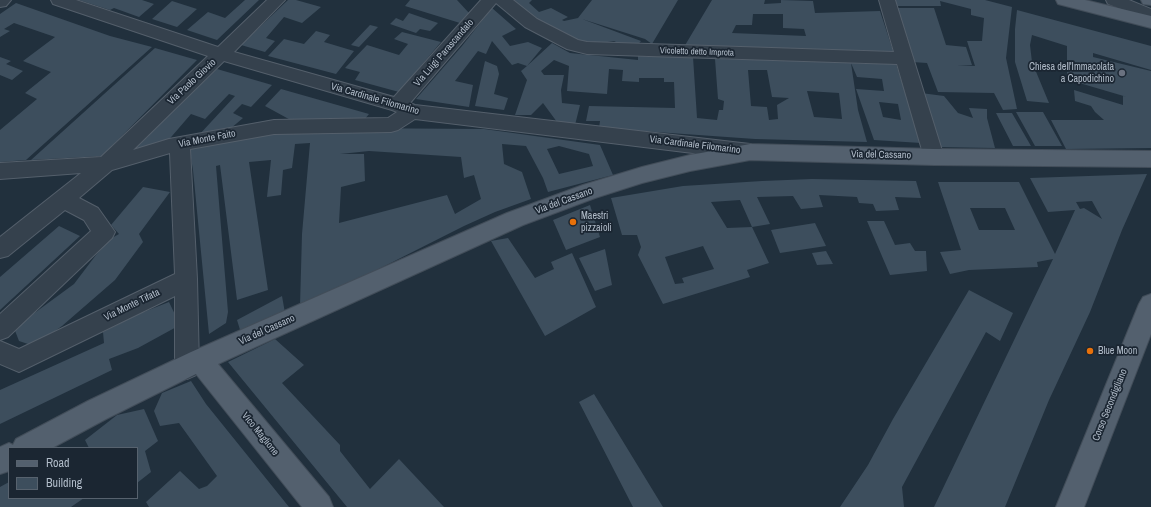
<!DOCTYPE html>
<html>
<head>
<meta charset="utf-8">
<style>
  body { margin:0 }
  #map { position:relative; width:1151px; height:507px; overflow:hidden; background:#21303d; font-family:"Archivo Narrow",sans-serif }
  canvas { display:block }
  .legend { position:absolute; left:8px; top:447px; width:130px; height:52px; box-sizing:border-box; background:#1b2632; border:1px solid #57626e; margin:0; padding:5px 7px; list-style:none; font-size:12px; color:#b1bcc9 }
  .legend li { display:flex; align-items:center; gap:8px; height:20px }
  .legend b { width:20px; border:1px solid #57626e }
</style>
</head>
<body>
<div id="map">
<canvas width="1151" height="507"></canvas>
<ul class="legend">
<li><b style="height:5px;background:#53606e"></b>Road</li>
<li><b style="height:11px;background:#3d4e5d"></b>Building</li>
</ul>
</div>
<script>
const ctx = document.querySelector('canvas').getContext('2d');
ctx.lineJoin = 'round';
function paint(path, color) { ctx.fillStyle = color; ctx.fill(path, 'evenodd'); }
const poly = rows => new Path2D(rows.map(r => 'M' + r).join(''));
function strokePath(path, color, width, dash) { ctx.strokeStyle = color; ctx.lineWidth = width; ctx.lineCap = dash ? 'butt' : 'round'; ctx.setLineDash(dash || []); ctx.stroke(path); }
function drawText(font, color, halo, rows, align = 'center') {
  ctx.font = font + ' "Archivo Narrow",sans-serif'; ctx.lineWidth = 3.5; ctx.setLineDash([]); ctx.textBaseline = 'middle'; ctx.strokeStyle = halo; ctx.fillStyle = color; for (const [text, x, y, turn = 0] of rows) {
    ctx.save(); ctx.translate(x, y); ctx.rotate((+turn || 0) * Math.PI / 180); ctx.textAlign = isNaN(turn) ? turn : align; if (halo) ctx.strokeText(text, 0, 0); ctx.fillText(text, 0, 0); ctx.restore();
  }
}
paint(poly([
  [79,0,142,0,154,4,139,17,114,8,110,10],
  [245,0,259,0,217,40,187,30,208,12,225,18],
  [288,0,296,0,321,7,302,23,284,17,266,38,275,41,265,52,241,45],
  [410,0,457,0,469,13,460,23,405,6],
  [511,0,532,0,529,3,539,12,551,8,568,17,562,20,564,21,578,18,592,0,678,0,652,44,645,39,582,19,641,41,635,48,624,46,614,41,595,44,580,42,528,17],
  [712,0,765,0,764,4,781,3,781,0,813,1,815,13,880,11,894,54,684,47],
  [753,14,783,14,783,28,804,29,806,36,732,33,736,25,752,25],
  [891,0,985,0,1012,7,1006,58,1017,109,1003,110,994,93,938,92,927,63,912,62,893,8,934,8,946,45,966,47,972,65,957,65,975,66,967,41,982,41,984,18,971,15,971,9,940,1,941,6,893,6],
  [172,1,197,9,177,27,152,19],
  [16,3,110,36,152,47,26,160,0,162,0,130,37,99,25,93,51,72,23,61,55,37,14,23,4,29,10,31,0,37,0,14],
  [492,8,516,29,502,36,510,46,528,42,542,48,527,66,552,43,570,53,638,60,638,56,693,57,697,118,717,120,719,110,723,110,724,101,718,99,715,59,817,60,851,63,858,110,867,142,755,139,599,128,600,121,586,121,589,106,675,108,674,82,664,82,664,78,639,78,639,82,622,81,623,70,609,69,607,94,567,91,569,66,554,60,541,71,544,75,564,75,561,90,562,103,580,105,575,125,557,122,543,103,531,115,515,115,527,80,521,71,527,66,518,63,512,65,492,41,486,54,478,51,455,81,473,85,469,107,416,99,462,46],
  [748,70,767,70,772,97,789,98,777,105,778,119,769,120,767,107,751,106],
  [807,91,839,93,842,119,814,117],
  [1017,10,1151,46,1151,70,1093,53,1093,57,1151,71,1151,148,1066,149,1051,120,1104,120,1095,112,1091,106,1075,101,1074,90,1123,105,1123,96,1127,97,1076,82,1075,78,1067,76,1067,46,1032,35,1030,45,1032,62,1049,103,1027,101,1015,62,1015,29],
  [409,13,438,23,430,31,420,29,416,33,390,24,396,18,403,21],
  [370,25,378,27,359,47,351,45],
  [316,31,330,35,324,42,354,51,336,74,268,56,284,39,304,44],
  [402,32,441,42,399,92,355,80,360,72,345,68,367,45,399,55,408,44,394,39],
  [155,48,197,60,102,156,31,160],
  [0,57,11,61,6,64,23,71,12,80,0,75],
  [485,61,497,66,499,74,494,94,508,98,504,110,475,106],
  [851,63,896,64,921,143,874,140,856,89,884,91,882,79,857,77],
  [879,102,898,104,901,120,883,117],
  [217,69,272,85,251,107,242,104,233,113,243,118,230,129,199,135,235,96,229,94,205,119,191,114,166,143,136,149,135,146],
  [281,89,369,114,364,120,296,123,265,106],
  [921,93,944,96,958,113,973,118,969,108,987,109,987,118,995,148,937,147],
  [1016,112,1043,112,1062,146,1035,146],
  [996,113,1012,113,1031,146,1013,146],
  [338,128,484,129,600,145,613,175,548,192,543,178,526,146,502,144,504,164,522,172,531,199,495,212,464,226,351,283,300,306,302,234,310,143,295,144,292,168,283,170,281,195,267,197,271,160,249,162,268,290,237,300,220,165,216,166,228,312,226,323,209,334,193,170,189,146,244,136],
  [559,146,589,154,593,166,559,174,547,149],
  [369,151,461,157,464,178,474,175,481,199,455,214,447,195,339,223,341,187,365,181,364,154,340,154],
  [1147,174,1122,230,1090,312,1049,400,1005,507,934,507,1053,259,1037,262,1038,267,969,270,950,274,940,252,961,250,938,182,1019,182,1055,254,1075,210,1048,212,1030,178],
  [1092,201,1102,219,1084,208,1080,209,1076,202],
  [970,208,1005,208,1015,230,979,230],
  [812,179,916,181,921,198,895,197,899,210,876,211,873,204,859,203,857,197,819,195,823,207,801,209,793,196,757,197,770,224,752,227,740,200,711,202,727,228,752,227,769,263,747,270,750,277,663,304,638,255,641,247,637,235,622,235,611,198,683,186,762,181],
  [703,246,714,269,682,278,684,283,675,284,665,257],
  [143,187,170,192,139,234,143,242,115,280,62,326,34,346,19,341,14,328,74,284,96,255,110,239,119,234,111,225],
  [590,205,600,237,566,250,553,220],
  [867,221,884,221,895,245,910,243,915,251,926,251,927,271,890,275],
  [815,223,826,246,780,253,771,230],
  [59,226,80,236,0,310,0,277],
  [508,238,535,278,554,269,551,262,572,253,596,307,545,336,491,241],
  [605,249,612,285,595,291,579,258],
  [826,251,833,264,817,265,812,253],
  [969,290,1013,313,1000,341,986,332,902,487,904,507,840,507,868,465,893,419],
  [282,296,285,313,241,333,237,320],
  [169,302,180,325,138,348,109,359,112,370,0,424,0,390,104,343,103,332,136,315],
  [275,339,304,365,282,383,340,445,340,451,370,489,399,459,444,507,347,507,228,362],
  [191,381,206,404,289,507,149,507,146,502,180,471,199,489,207,486,217,476,179,423,160,426,154,411,162,393],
  [594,394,663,507,633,507,579,402],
  [144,409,158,441,145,451,151,472,137,483,137,448,89,448,85,440,117,415],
  [9,482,9,498,84,498,71,507,0,507,0,487]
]), '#3d4e5d');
const minor = poly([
  [0,0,11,0,6,6,0,7,0,0],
  [51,0,76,0,218,47,267,0,285,0,234,52,394,97,481,0,513,0,537,19,578,40,587,42,894,52,879,0,895,0,944,157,941,162,934,165,927,162,924,157,897,64,587,54,567,49,525,27,496,3,410,103,415,105,750,144,757,147,760,152,757,157,750,160,415,119,398,130,391,132,274,134,190,149,197,279,199,367,196,375,187,379,178,375,175,367,175,296,19,372,0,364,0,341,19,349,175,274,170,153,112,170,79,198,98,208,115,232,112,238,8,337,0,340,0,314,91,231,84,220,65,210,8,256,0,258,0,237,81,173,0,179,0,163,101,157,208,56,53,4,51,0],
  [224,61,392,110,397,112,388,118,274,120,169,139,133,150,224,61],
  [1106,0,1129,0,1151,9,1151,20,1108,4,1106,0]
]);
const major = poly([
  [1056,0,1085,0,1151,16,1151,28,1058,4,1056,0],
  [1141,0,1151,0,1151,5,1143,4,1141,0],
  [750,144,934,149,1151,151,1151,167,934,165,750,160,690,171,642,183,595,198,523,225,218,364,329,497,333,507,302,507,196,374,106,419,52,448,9,448,9,471,0,474,0,447,9,443,13,445,16,439,88,401,191,352,507,213,583,185,642,167,690,155,750,144],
  [1151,294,1151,334,1084,507,1056,507,1139,304,1143,297,1151,294]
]);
strokePath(minor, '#545f6b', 2);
strokePath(major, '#424d59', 2);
paint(minor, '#35414d');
paint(major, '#53606e');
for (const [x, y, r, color] of [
  [1122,73,4,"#6b7280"],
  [573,222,4,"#e8710a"],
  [1090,351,4,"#e8710a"]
]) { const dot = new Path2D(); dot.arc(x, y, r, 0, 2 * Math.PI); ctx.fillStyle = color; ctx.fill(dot); strokePath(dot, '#1b2632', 1.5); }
drawText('9px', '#b1bcc9', '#1b2632', [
  ["Vicoletto detto Improta",697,52,2]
]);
drawText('10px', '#b1bcc9', '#1b2632', [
  ["Via Luigi Parascandalo",444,53,-49],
  ["Via Paolo Giovio",192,82,-43],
  ["Via Cardinale Filomarino",375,99,16],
  ["Via Monte Faito",207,139,-11],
  ["Via Cardinale Filomarino",695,145,7],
  ["Via del Cassano",881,155,1],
  ["Via del Cassano",564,201,-20],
  ["Via Monte Tifata",132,305,-26],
  ["Via del Cassano",267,330,-24],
  ["Corso Secondigliano",1110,405,-68],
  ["Vico Maglione",260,434,51]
]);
drawText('10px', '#b1bcc9', '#1b2632', [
  ["Chiesa dell'Immacolata",1114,67,"right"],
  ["a Capodichino",1114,79,"right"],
  ["Maestri",581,216],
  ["pizzaioli",581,228],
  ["Blue Moon",1098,351]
], 'left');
</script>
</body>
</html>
